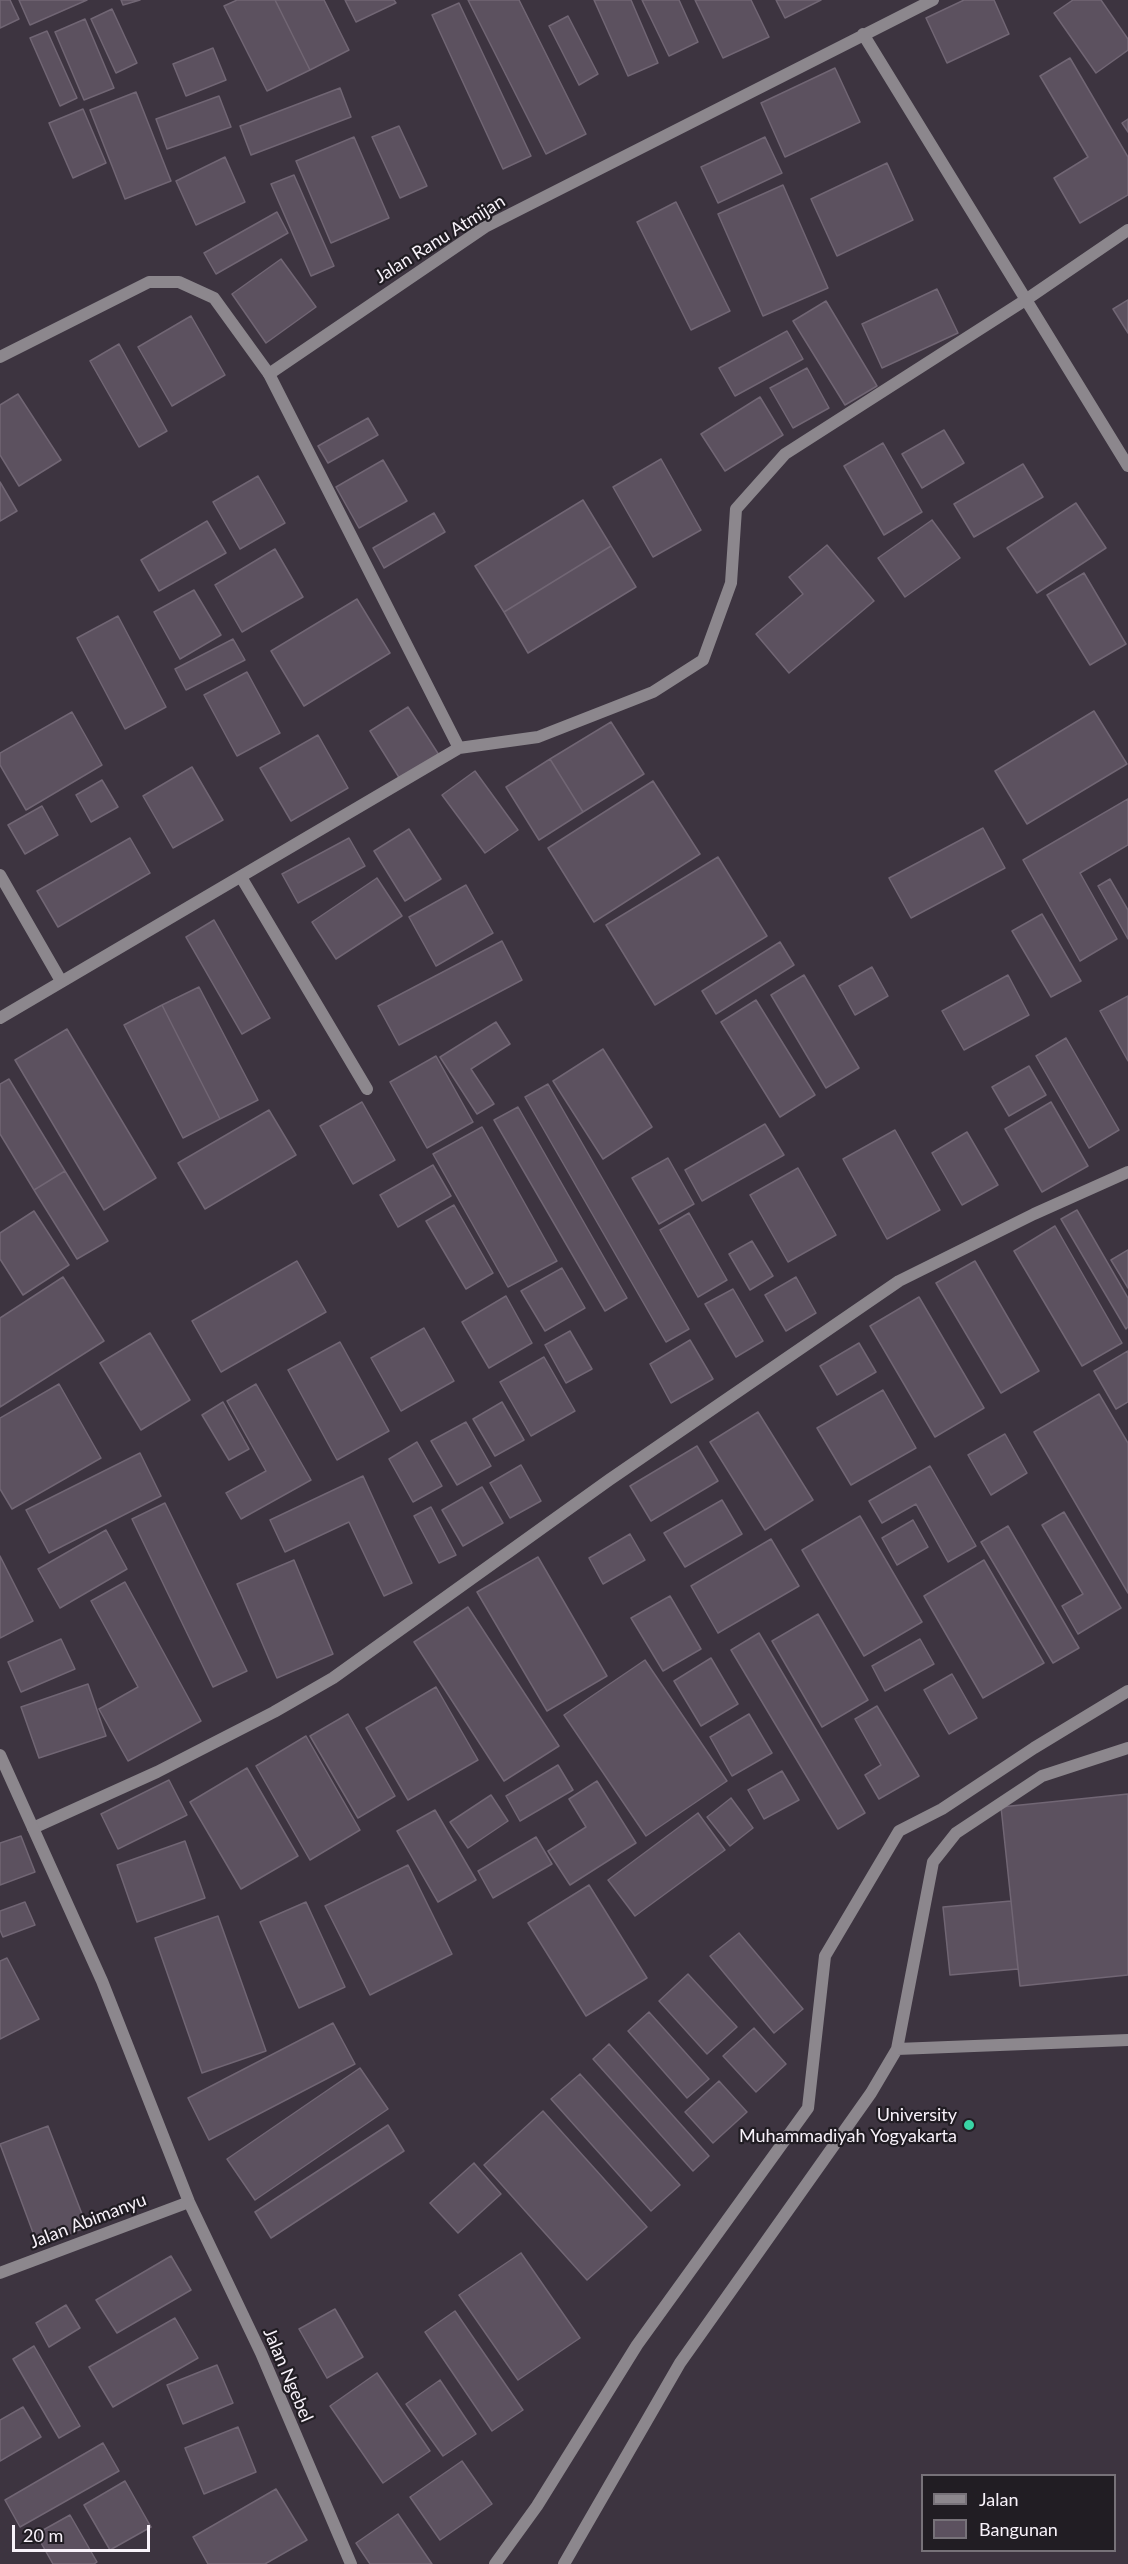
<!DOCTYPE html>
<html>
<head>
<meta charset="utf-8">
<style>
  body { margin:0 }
  #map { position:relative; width:1128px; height:2564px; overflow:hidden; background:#3d3440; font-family:Lato,sans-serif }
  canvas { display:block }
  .legend { position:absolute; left:921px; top:2474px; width:195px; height:78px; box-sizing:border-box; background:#211d23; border:2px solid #777279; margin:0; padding:8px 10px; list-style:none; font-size:18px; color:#f8f2fa }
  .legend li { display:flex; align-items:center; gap:12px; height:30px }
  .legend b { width:30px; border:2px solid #777279 }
  .scale { position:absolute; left:12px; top:2525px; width:138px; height:27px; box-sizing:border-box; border:3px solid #f8f2fa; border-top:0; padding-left:8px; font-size:18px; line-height:21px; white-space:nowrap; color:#f8f2fa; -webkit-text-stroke:4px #211d23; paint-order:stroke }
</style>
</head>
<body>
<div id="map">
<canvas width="1128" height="2564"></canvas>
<ul class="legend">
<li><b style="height:8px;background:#8c878d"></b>Jalan</li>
<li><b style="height:16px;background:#5c515f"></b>Bangunan</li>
</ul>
<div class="scale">20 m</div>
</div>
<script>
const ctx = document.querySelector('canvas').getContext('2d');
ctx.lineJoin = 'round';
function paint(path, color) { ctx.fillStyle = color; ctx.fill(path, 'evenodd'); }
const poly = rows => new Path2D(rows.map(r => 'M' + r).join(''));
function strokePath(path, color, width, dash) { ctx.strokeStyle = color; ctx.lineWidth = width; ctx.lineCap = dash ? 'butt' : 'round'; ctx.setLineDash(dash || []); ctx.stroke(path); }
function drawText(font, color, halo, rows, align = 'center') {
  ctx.font = font + ' Lato,sans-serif'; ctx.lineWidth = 4.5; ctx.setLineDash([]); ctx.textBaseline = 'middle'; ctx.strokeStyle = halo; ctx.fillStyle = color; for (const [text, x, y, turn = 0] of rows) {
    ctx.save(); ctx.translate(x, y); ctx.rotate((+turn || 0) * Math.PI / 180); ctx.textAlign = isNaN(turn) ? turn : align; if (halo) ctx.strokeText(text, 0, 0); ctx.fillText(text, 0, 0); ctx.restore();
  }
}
const building = poly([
  [0,0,10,0,19,19,0,28,0,0],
  [19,0,87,0,30,25,19,0],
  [121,0,140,0,123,5,121,0],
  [237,0,275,0,310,70,267,91,224,6,237,0],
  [275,0,324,0,349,50,310,70,275,0],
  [345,0,394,0,396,3,356,22,345,0],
  [468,0,519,0,586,134,546,154,468,0],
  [594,0,631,0,658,63,628,76,594,0],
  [642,0,679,0,698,42,669,56,642,0],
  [695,0,751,0,769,37,723,58,695,0],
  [776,0,821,0,785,18,776,0],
  [964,0,994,0,1009,34,947,63,926,18,964,0],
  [1073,0,1101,0,1128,39,1128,50,1096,73,1054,13,1073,0],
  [459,3,531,156,503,169,432,15,459,3],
  [112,9,137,63,116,73,91,19,112,9],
  [568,16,598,74,579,85,549,26,568,16],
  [85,19,114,88,84,100,55,32,85,19],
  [47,31,77,98,60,106,30,38,47,31],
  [213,48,226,80,186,96,173,64,213,48],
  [1070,58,1128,157,1128,195,1080,223,1054,178,1088,157,1040,76,1070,58],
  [835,68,860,122,785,157,761,103,835,68],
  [340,88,351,117,251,155,240,126,340,88],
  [136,92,171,181,125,199,90,110,136,92],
  [219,96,231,127,167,149,156,119,219,96],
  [83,109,106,163,73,178,49,123,83,109],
  [1128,119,1128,132,1122,123,1128,119],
  [399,126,427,186,400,198,372,137,399,126],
  [354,137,389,218,331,243,296,161,354,137],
  [765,137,782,173,718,203,701,167,765,137],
  [225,157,245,202,196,225,176,181,225,157],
  [887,163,913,220,837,256,811,199,887,163],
  [294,175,334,266,311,276,271,184,294,175],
  [783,185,828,288,763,316,718,214,783,185],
  [676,202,730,311,691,330,637,222,676,202],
  [277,212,288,233,216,274,204,253,277,212],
  [281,259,316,307,266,343,232,294,281,259],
  [937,289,958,333,882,368,862,324,937,289],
  [1128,300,1128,333,1113,309,1128,300],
  [826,301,877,386,845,405,793,321,826,301],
  [191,316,225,375,172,406,138,347,191,316],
  [787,331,803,359,735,396,719,368,787,331],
  [119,344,167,431,139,447,90,361,119,344],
  [807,368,829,408,793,428,770,388,807,368],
  [18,394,61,460,19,486,0,455,0,405,18,394],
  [760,397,783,435,725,471,701,434,760,397],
  [368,418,378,435,328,463,318,446,368,418],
  [944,430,964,463,922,488,902,454,944,430],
  [883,443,922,512,884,535,844,466,883,443],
  [661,459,701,530,653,557,613,487,661,459],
  [383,460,407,501,359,528,336,487,383,460],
  [1023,464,1043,497,974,537,954,504,1023,464],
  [258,476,285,523,240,549,213,502,258,476],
  [0,482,17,511,0,521,0,482],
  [583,500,611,546,504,612,475,566,583,500],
  [1076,503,1106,548,1037,593,1007,548,1076,503],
  [434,513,445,532,384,568,373,548,434,513],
  [932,520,960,558,905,597,878,558,932,520],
  [207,521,226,553,159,591,141,560,207,521],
  [827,545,874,601,789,673,756,634,803,594,789,577,827,545],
  [611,546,636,587,528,653,504,612,611,546],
  [275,549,303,597,242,632,215,585,275,549],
  [1084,573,1126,644,1090,665,1047,595,1084,573],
  [194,590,221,635,180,659,154,612,194,590],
  [357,599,390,653,304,706,271,651,357,599],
  [118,616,166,707,125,729,77,638,118,616],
  [233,639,245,660,186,690,175,669,233,639],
  [247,672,280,733,237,756,204,695,247,672],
  [408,707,439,755,400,779,370,731,408,707],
  [1094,711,1127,764,1027,824,995,771,1094,711],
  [72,712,102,765,26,810,0,765,0,753,72,712],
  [611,722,644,774,583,812,550,759,611,722],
  [318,735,348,788,291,821,260,768,318,735],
  [550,759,583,812,539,840,506,787,550,759],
  [192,767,223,820,173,848,143,796,192,767],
  [475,771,518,830,485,853,442,795,475,771],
  [102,780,118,807,91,822,76,795,102,780],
  [653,781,700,854,594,922,548,848,653,781],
  [1128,799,1128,845,1080,873,1117,939,1080,961,1023,860,1128,799],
  [42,806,58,835,25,854,8,825,42,806],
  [983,828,1005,868,911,918,889,878,983,828],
  [409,829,441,879,405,901,374,851,409,829],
  [130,838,150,873,58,927,37,891,130,838],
  [349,838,365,866,298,903,282,874,349,838],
  [718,857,767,936,655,1005,606,925,718,857],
  [377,878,402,916,336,959,312,922,377,878],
  [1110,879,1128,910,1128,939,1098,886,1110,879],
  [466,885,493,933,436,966,409,917,466,885],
  [1042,914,1081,981,1051,997,1012,931,1042,914],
  [214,920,270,1018,242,1034,186,937,214,920],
  [502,941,522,980,399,1045,378,1006,502,941],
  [780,942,794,965,716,1014,702,991,780,942],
  [872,967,888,996,855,1015,839,986,872,967],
  [804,975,859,1068,826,1088,771,995,804,975],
  [1008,975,1029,1015,964,1050,942,1011,1008,975],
  [199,987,258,1100,220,1119,162,1005,199,987],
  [1128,996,1128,1061,1100,1011,1128,996],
  [756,1000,815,1095,780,1117,721,1022,756,1000],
  [162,1005,220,1119,183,1138,124,1025,162,1005],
  [496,1022,510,1044,471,1069,494,1104,477,1114,440,1057,496,1022],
  [67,1029,156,1178,104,1210,15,1060,67,1029],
  [1066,1038,1119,1130,1089,1148,1036,1056,1066,1038],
  [603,1049,652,1127,603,1159,553,1081,603,1049],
  [436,1056,473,1122,427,1148,390,1082,436,1056],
  [1029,1066,1046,1095,1009,1116,992,1087,1029,1066],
  [9,1079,65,1171,34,1190,0,1134,0,1084,9,1079],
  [548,1084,689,1329,666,1342,525,1097,548,1084],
  [362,1102,395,1160,353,1184,320,1126,362,1102],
  [1051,1102,1088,1166,1042,1192,1005,1129,1051,1102],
  [518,1107,627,1298,605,1311,494,1120,518,1107],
  [269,1110,296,1155,205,1209,178,1163,269,1110],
  [765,1124,784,1155,702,1201,685,1170,765,1124],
  [482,1127,557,1261,508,1287,433,1154,482,1127],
  [895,1130,940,1210,887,1239,843,1159,895,1130],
  [967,1132,998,1185,962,1205,932,1153,967,1132],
  [668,1158,694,1204,659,1224,632,1178,668,1158],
  [433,1165,451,1196,398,1227,380,1195,433,1165],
  [798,1168,836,1235,788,1262,750,1195,798,1168],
  [65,1171,108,1241,77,1259,34,1190,65,1171],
  [454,1205,493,1273,466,1289,426,1221,454,1205],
  [1077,1210,1128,1298,1128,1327,1126,1329,1061,1219,1077,1210],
  [34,1211,69,1265,23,1295,0,1259,0,1233,34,1211],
  [689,1213,727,1280,698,1297,660,1230,689,1213],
  [1055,1226,1122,1343,1082,1366,1014,1251,1055,1226],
  [752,1241,773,1276,750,1290,729,1254,752,1241],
  [1128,1250,1128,1288,1111,1260,1128,1250],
  [297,1261,326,1312,221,1372,192,1321,297,1261],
  [975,1261,1039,1371,1001,1393,936,1283,975,1261],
  [562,1268,585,1308,545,1331,521,1291,562,1268],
  [63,1277,104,1341,0,1407,0,1318,63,1277],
  [796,1277,816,1313,786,1331,765,1295,796,1277],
  [733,1289,763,1341,736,1357,705,1304,733,1289],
  [506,1296,532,1343,489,1368,462,1322,506,1296],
  [919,1297,984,1408,935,1437,870,1326,919,1297],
  [424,1328,454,1381,401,1411,371,1358,424,1328],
  [570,1331,592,1369,566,1383,545,1345,570,1331],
  [150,1333,190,1400,141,1430,100,1363,150,1333],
  [690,1340,713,1379,671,1403,650,1364,690,1340],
  [340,1342,389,1431,337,1460,288,1370,340,1342],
  [859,1343,876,1372,837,1395,820,1366,859,1343],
  [1128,1351,1128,1402,1116,1409,1094,1371,1128,1351],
  [544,1357,575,1411,531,1436,500,1382,544,1357],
  [59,1384,101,1458,12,1509,0,1489,0,1418,59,1384],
  [256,1384,311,1480,241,1519,226,1493,266,1471,227,1401,256,1384],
  [883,1390,916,1448,851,1485,817,1428,883,1390],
  [1099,1394,1128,1443,1128,1593,1034,1432,1099,1394],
  [223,1402,249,1449,229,1460,202,1415,223,1402],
  [502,1402,524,1440,495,1456,473,1419,502,1402],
  [758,1412,813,1500,765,1530,710,1442,758,1412],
  [466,1422,491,1466,457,1485,431,1441,466,1422],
  [1005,1434,1027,1473,991,1495,968,1455,1005,1434],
  [417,1442,442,1486,413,1502,389,1459,417,1442],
  [697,1446,718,1481,651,1521,630,1486,697,1446],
  [140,1453,161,1496,49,1553,26,1510,140,1453],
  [521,1465,541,1501,510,1518,490,1483,521,1465],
  [930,1466,976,1546,948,1562,916,1504,882,1523,869,1501,930,1466],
  [363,1476,412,1583,384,1596,349,1522,285,1552,270,1520,363,1476],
  [482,1487,503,1523,463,1546,442,1510,482,1487],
  [722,1500,742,1534,685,1567,664,1533,722,1500],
  [165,1503,247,1671,213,1687,132,1519,165,1503],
  [431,1507,456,1555,439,1563,414,1516,431,1507],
  [1064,1512,1121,1608,1078,1634,1062,1606,1083,1594,1042,1525,1064,1512],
  [860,1516,922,1622,864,1656,802,1550,860,1516],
  [913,1520,928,1547,897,1565,882,1538,913,1520],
  [1008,1526,1079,1648,1053,1663,981,1542,1008,1526],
  [106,1530,127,1569,60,1608,38,1569,106,1530],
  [630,1534,645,1560,603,1584,589,1558,630,1534],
  [771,1539,799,1586,718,1633,691,1586,771,1539],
  [0,1556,33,1621,0,1638,0,1556],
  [538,1557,607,1676,547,1711,477,1592,538,1557],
  [294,1560,333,1654,277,1678,237,1584,294,1560],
  [984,1560,1044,1663,983,1698,924,1596,984,1560],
  [125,1582,201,1721,128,1761,99,1709,138,1687,91,1601,125,1582],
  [670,1596,701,1649,663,1671,631,1618,670,1596],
  [468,1607,559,1746,504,1781,414,1642,468,1607],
  [818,1614,868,1700,822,1727,772,1641,818,1614],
  [759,1633,865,1813,838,1829,731,1650,759,1633],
  [61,1639,75,1669,21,1692,8,1662,61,1639],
  [920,1639,934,1664,885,1691,872,1666,920,1639],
  [711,1658,738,1704,701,1726,674,1681,711,1658],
  [645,1660,727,1781,646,1836,564,1715,645,1660],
  [952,1674,977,1718,949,1734,924,1690,952,1674],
  [88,1684,106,1736,39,1758,21,1707,88,1684],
  [436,1687,478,1760,408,1800,366,1728,436,1687],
  [877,1706,919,1776,879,1799,865,1775,881,1765,855,1719,877,1706],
  [348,1714,395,1796,358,1818,310,1736,348,1714],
  [749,1714,772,1753,732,1776,710,1737,749,1714],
  [306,1736,360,1830,310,1860,256,1766,306,1736],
  [558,1765,573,1790,520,1821,506,1796,558,1765],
  [247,1768,298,1856,241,1889,190,1802,247,1768],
  [782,1771,799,1800,764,1819,748,1790,782,1771],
  [169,1780,187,1815,118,1849,101,1814,169,1780],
  [597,1781,636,1843,570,1885,548,1851,586,1827,569,1799,597,1781],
  [1128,1794,1128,1975,1020,1986,1001,1807,1128,1794],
  [491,1795,508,1821,468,1848,450,1822,491,1795],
  [731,1798,753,1828,730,1846,707,1817,731,1798],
  [435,1810,476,1880,438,1902,397,1831,435,1810],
  [698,1813,725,1850,635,1916,608,1880,698,1813],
  [21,1836,35,1872,0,1885,0,1843,21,1836],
  [536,1837,552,1864,493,1898,478,1871,536,1837],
  [185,1841,205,1898,137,1922,117,1865,185,1841],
  [408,1865,452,1954,370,1995,325,1906,408,1865],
  [589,1885,647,1978,586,2016,528,1923,589,1885],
  [1011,1901,1018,1969,950,1975,943,1907,1011,1901],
  [25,1902,35,1925,3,1937,0,1930,0,1911,25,1902],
  [306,1902,345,1987,299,2008,260,1922,306,1902],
  [218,1916,266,2051,202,2073,155,1938,218,1916],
  [739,1933,803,2009,774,2033,710,1956,739,1933],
  [7,1958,39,2019,0,2039,0,1961,7,1958],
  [688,1974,737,2027,707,2054,659,2001,688,1974],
  [649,2012,709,2079,687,2098,628,2031,649,2012],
  [333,2023,355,2064,209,2140,188,2098,333,2023],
  [754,2028,786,2064,756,2092,723,2056,754,2028],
  [609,2044,709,2156,693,2171,593,2059,609,2044],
  [360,2068,388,2109,255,2200,227,2159,360,2068],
  [580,2074,680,2185,651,2211,551,2099,580,2074],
  [719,2081,747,2112,713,2143,685,2112,719,2081],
  [543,2111,647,2227,587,2280,484,2165,543,2111],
  [388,2125,404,2151,271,2238,255,2212,388,2125],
  [48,2126,87,2227,38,2246,0,2144,48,2126],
  [474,2163,501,2194,458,2233,430,2203,474,2163],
  [521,2253,580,2338,518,2380,459,2295,521,2253],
  [171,2256,191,2290,117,2333,96,2300,171,2256],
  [66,2305,80,2328,49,2347,36,2323,66,2305],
  [335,2309,363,2357,327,2378,299,2329,335,2309],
  [455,2311,523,2410,492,2431,425,2332,455,2311],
  [175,2318,198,2358,113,2407,89,2367,175,2318],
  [34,2346,80,2426,59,2438,13,2359,34,2346],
  [217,2365,233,2403,183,2424,167,2385,217,2365],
  [377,2373,430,2451,383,2483,330,2406,377,2373],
  [440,2380,476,2434,443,2456,406,2404,440,2380],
  [23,2407,41,2437,0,2461,0,2420,23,2407],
  [238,2427,256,2472,204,2494,185,2448,238,2427],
  [103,2443,119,2471,20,2527,5,2500,103,2443],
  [462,2461,492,2504,440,2540,410,2497,462,2461],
  [125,2481,151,2527,110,2550,84,2505,125,2481],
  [276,2489,307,2540,265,2564,208,2564,193,2537,276,2489],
  [398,2514,432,2564,370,2564,356,2543,398,2514],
  [70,2515,97,2562,94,2564,53,2564,36,2534,70,2515]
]);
paint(building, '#5c515f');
strokePath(building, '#716674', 1.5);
strokePath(poly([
  [269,374,459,748],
  [0,875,61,981],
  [241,877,367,1089],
  [0,1018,459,748,538,737,653,692,703,660,731,583,736,509,785,454,1027,299,1128,230],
  [897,2049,1128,2040],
  [495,2564,537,2506,637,2345,808,2108,825,1956,899,1831,942,1809,1034,1748,1128,1691],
  [564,2564,680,2363,871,2093,897,2049,933,1862,956,1833,1042,1776,1128,1748]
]), '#8c878d', 12);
strokePath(poly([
  [863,34,1128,466],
  [0,357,149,282,179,282,214,298,269,374,485,227,933,0],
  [33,1828,157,1772,274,1712,333,1678,609,1480,899,1281,1034,1214,1128,1172]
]), '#8c878d', 12);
strokePath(poly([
  [0,1755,102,1981,189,2202,261,2353,351,2564],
  [0,2273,189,2202]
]), '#8c878d', 12);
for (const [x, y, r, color] of [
  [969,2125,6,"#39d4a5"]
]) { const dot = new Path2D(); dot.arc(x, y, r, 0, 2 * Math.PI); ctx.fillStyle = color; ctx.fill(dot); strokePath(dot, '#211d23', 2); }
drawText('18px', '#f8f2fa', '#211d23', [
  ["Jalan Ranu Atmijan",440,239,-32],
  ["Jalan Abimanyu",88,2221,-21],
  ["Jalan Ngebel",288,2375,67]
]);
drawText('18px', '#f8f2fa', '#211d23', [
  ["University",957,2115],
  ["Muhammadiyah Yogyakarta",957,2136]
], 'right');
</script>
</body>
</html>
